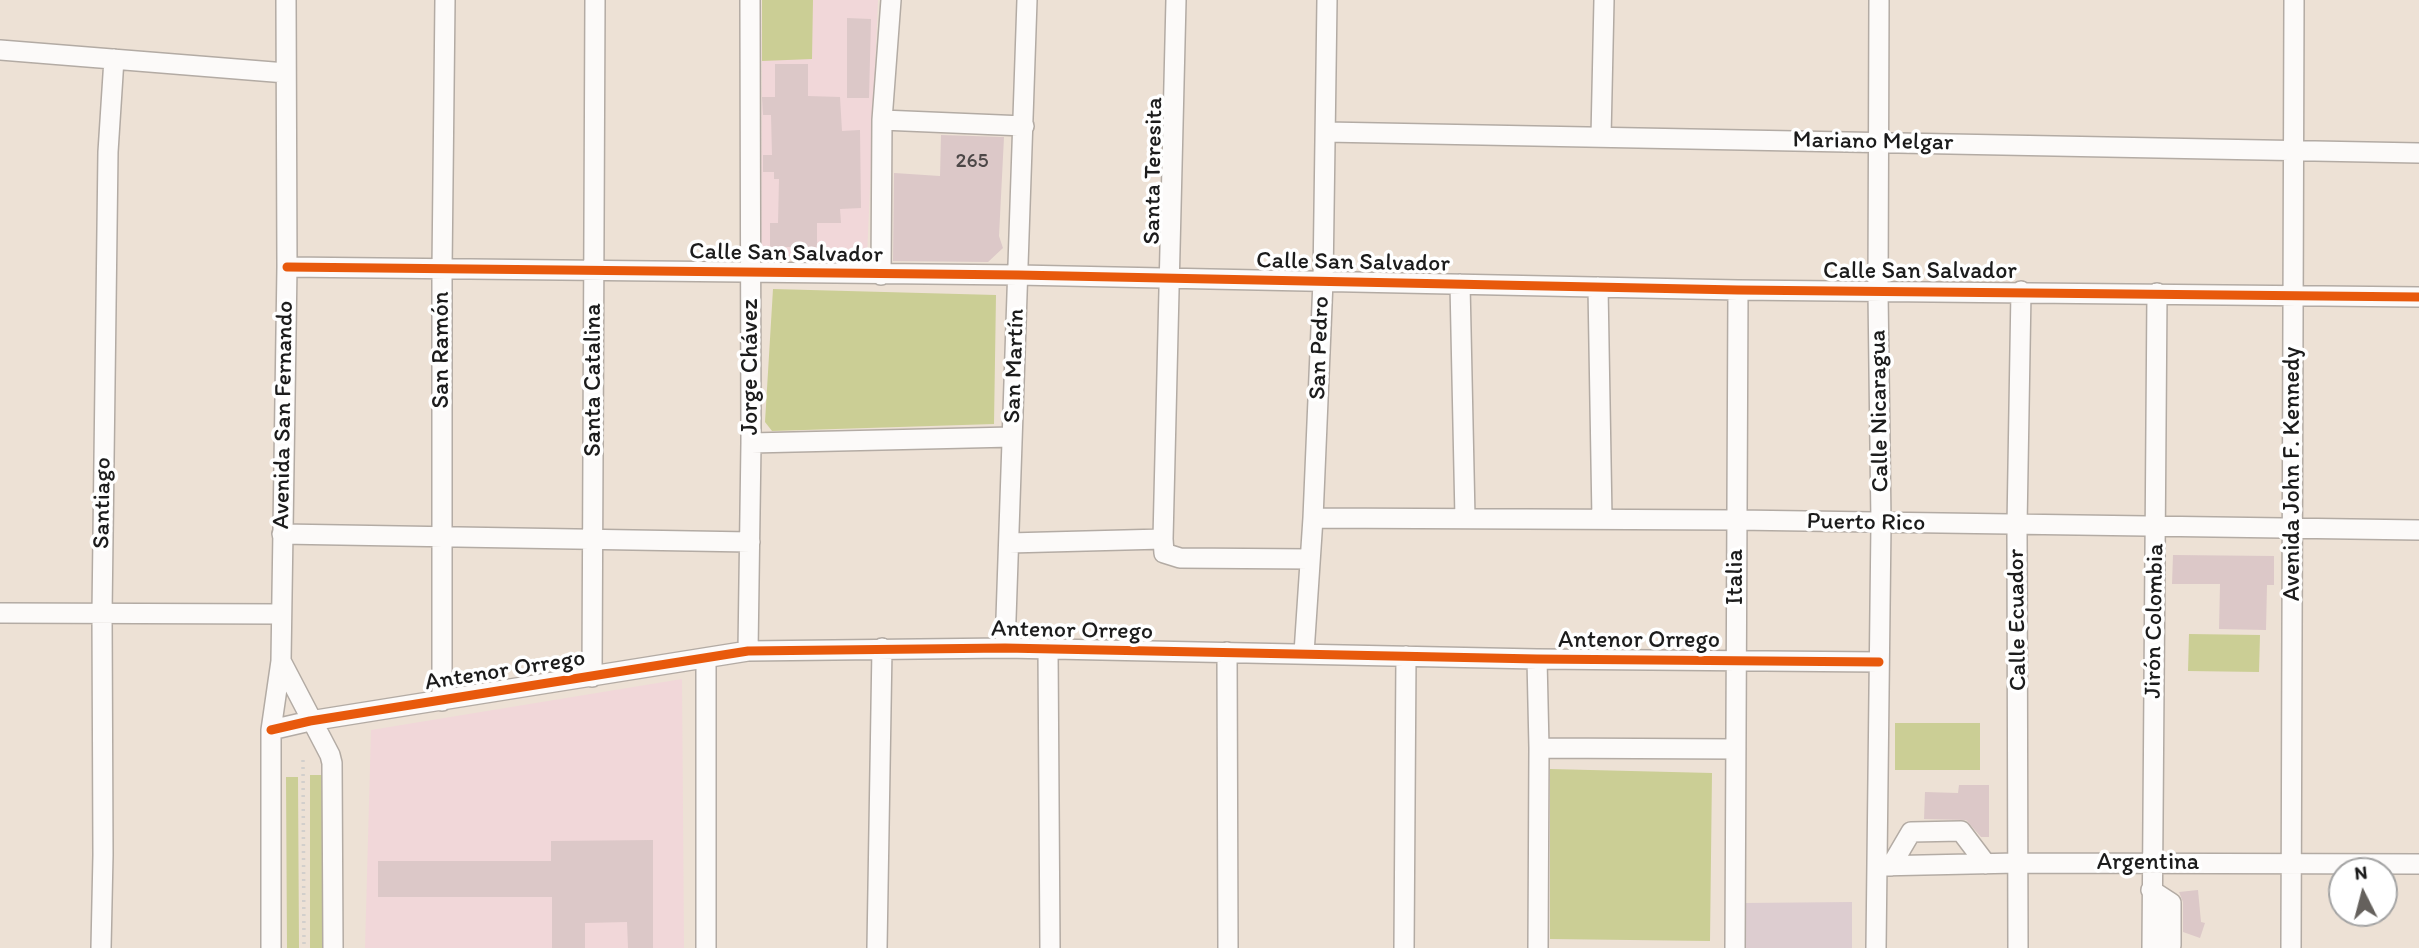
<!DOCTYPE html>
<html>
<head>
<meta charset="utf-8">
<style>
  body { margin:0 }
  #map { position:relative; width:2419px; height:948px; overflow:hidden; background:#ede1d5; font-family:Itim,sans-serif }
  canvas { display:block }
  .north { position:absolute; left:2328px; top:857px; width:70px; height:70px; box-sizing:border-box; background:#fff; border:2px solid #a4a4a4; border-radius:50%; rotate:354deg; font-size:19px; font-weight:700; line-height:28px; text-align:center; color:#1c1c1c }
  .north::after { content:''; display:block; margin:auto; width:24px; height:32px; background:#65615d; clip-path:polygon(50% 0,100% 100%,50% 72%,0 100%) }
</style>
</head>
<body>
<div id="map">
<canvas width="2419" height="948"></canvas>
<div class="north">N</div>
</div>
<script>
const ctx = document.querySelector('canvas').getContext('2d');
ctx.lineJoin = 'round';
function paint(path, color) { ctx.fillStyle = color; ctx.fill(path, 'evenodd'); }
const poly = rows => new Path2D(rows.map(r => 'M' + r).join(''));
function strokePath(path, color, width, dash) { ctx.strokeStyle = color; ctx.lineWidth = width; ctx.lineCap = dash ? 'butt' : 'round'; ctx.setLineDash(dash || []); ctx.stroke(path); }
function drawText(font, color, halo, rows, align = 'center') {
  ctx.font = font + ' Itim,sans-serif'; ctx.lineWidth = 7; ctx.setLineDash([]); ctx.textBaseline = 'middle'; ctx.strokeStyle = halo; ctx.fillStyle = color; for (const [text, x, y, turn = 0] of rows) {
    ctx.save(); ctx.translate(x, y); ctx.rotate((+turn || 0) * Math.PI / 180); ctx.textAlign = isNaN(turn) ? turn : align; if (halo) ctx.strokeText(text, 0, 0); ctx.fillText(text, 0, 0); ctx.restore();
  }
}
paint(poly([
  [762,0,878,0,867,257,761,259],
  [682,679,684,948,365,948,371,730]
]), '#f1d7d9');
paint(poly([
  [1852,902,1852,948,1743,948,1743,903]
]), '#ddcdd0');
paint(poly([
  [762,0,813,0,812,59,762,61],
  [773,289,996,295,994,424,772,431,765,422],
  [2189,634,2260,635,2259,672,2188,671],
  [1895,723,1980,723,1980,770,1895,770],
  [1550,769,1712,773,1710,941,1550,939],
  [310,775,323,775,323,948,310,948],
  [286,777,298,777,299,948,287,948]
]), '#cbce95');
paint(poly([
  [847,18,871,19,869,98,847,98],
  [775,64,808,64,808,96,840,97,842,131,860,130,861,208,840,209,841,223,817,223,817,247,770,247,770,223,778,223,779,179,774,179,774,172,763,172,763,155,772,155,771,115,763,115,762,97,775,97],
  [941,135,1004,137,999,236,1003,248,988,262,893,261,894,173,940,176],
  [2173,555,2274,556,2274,585,2267,585,2266,630,2219,629,2220,584,2172,584],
  [1959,785,1989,785,1989,837,1981,837,1966,820,1924,819,1925,792,1958,793],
  [653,840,653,948,628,948,627,922,585,923,585,948,552,948,552,897,378,897,378,861,551,861,551,841],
  [2198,890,2201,922,2205,923,2200,938,2183,932,2183,902,2179,892]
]), '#dcc8c8');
const minor = poly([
  [1176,0,1163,539,1164,553,1180,558,1310,559],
  [0,50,286,73],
  [882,120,1024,126],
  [1326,132,2419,153],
  [1601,137,1604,0],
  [287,267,1018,275,1738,290,2419,297],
  [881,275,882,120,891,0],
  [1460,284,1465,518],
  [1598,287,1602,519],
  [751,443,1012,437],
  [1313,518,1737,520,2419,530],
  [282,534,750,542],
  [1009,543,1163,539],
  [0,613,281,614],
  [1005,648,1027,0],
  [1048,650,1050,948],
  [748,651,751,443,750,0],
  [1227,652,1228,948],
  [1304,653,1313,518,1323,281,1327,0],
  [1537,659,1539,748,1538,948],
  [281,661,330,755,332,763,333,948],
  [592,677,595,0],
  [442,701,442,269,445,0],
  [271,730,310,721,748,651,1005,648,1537,659,1879,662],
  [1539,748,1736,749],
  [1877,866,2017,863,2419,864],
  [1891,866,1911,832,1961,831,1986,864],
  [2151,890,2171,903,2171,945,2168,948],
  [101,948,103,855,102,613,108,152,114,59],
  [271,948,271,730,281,661,287,267,286,0],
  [706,948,706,659],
  [877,948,882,648],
  [1404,948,1406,656],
  [1735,948,1738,290],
  [1876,948,1881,523,1878,292,1879,0],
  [2018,948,2017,526,2021,291],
  [2152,948,2157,293],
  [2291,948,2294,0]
]);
strokePath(minor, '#b3aba4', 22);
strokePath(poly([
  [303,760,304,948]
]), '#d2cfcc', 3.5, [2, 5]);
strokePath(minor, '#fcfaf9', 19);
strokePath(poly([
  [287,267,1018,275,1738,290,2419,297],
  [271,730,310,721,748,651,1005,648,1537,659,1879,662]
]), '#e8590c', 9);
drawText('21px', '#4c4747', null, [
  ["265",972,162]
]);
drawText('24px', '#1c1c1c', '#fff', [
  ["Mariano Melgar",1873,142,1],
  ["Santa Teresita",1154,171,-89],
  ["Calle San Salvador",786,254,1],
  ["Calle San Salvador",1353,263,1],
  ["Calle San Salvador",1920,272],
  ["San Pedro",1320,348,-88],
  ["San Ramón",442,350,-90],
  ["San Martín",1015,366,-88],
  ["Jorge Chávez",751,367,-90],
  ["Santa Catalina",594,380,-90],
  ["Calle Nicaragua",1880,411,-91],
  ["Avenida San Fernando",284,415,-89],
  ["Avenida John F. Kennedy",2293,474,-90],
  ["Santiago",103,503,-89],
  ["Puerto Rico",1866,523,1],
  ["Italia",1736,577,-90],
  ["Calle Ecuador",2018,620,-91],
  ["Jirón Colombia",2155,621,-89],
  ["Antenor Orrego",1072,631,1],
  ["Antenor Orrego",1639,641],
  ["Antenor Orrego",505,671,-9],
  ["Argentina",2148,863]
]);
</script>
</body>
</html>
